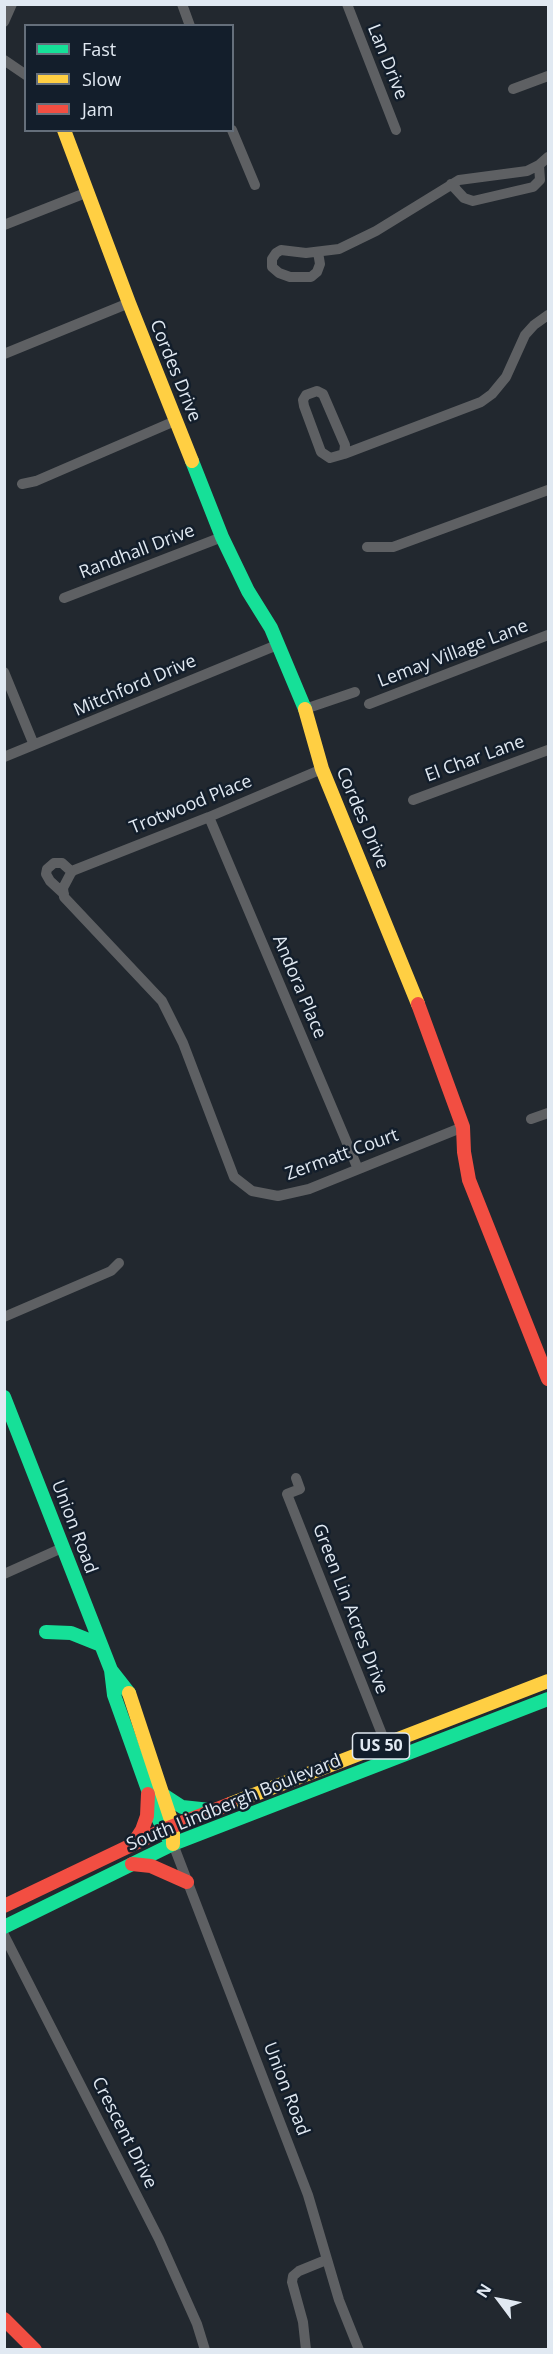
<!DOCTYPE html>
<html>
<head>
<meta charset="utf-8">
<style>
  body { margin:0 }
  #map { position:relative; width:553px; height:2354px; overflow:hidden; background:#22282f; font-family:"Open Sans",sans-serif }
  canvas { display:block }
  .frame { position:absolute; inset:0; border:6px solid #e1e9f2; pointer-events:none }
  .legend { position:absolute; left:24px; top:24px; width:210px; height:108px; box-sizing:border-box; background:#131e2b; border:2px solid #656f7b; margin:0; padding:8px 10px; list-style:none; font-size:18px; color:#e1e9f2 }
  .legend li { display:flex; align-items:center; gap:12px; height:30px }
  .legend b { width:30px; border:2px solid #656f7b }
  .north { position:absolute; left:469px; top:2270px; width:60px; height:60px; -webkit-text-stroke:4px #131e2b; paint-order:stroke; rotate:302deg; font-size:16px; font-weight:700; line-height:24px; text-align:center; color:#e1e9f2 }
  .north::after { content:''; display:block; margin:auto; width:21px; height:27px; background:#e1e9f2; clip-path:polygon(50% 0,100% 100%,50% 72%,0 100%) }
</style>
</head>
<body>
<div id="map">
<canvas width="553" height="2354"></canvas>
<div class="frame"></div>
<ul class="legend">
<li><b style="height:8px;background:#16e098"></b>Fast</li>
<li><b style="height:8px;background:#ffcf43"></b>Slow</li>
<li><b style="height:8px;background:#f24e42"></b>Jam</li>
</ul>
<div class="north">N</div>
</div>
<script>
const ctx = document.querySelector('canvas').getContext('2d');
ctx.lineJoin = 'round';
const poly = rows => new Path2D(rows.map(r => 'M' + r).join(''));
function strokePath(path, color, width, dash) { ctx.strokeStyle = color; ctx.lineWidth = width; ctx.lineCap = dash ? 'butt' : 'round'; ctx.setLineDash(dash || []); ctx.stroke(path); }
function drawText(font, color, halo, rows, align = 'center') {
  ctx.font = font + ' "Open Sans",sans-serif'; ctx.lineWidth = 5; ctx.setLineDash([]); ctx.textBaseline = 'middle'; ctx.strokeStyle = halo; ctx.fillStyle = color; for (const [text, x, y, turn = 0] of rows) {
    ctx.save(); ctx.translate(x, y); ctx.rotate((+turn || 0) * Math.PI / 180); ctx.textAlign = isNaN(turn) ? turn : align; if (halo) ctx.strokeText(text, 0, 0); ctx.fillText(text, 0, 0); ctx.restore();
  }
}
strokePath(poly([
  [182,4,190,26],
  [347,4,396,130],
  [4,22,12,4],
  [4,60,26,75],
  [513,89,548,76],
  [232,130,255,185],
  [451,184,464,198,473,201,533,187,540,180,539,165],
  [4,225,88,192],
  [318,252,320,264,317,272,311,277,290,277,279,273,272,267,272,259,276,253,281,250,306,253,339,249,376,231,459,180,527,171,539,165,548,157],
  [4,354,129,303],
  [344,454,345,445,323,394,317,391,306,395,303,400,304,406,321,452,330,458,344,454,481,402,492,394,506,377,525,335,534,325,548,315],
  [22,484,36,481,175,421],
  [367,547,393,547,548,490],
  [64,598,222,537],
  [4,672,34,745],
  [369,704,548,635],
  [305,709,355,692],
  [4,757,277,645],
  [322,769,209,817,72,871,63,888,64,897,162,1001,183,1043,234,1177,252,1191,278,1196,309,1189,463,1127],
  [413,800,548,750],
  [209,817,358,1169],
  [64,894,50,881,46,874,47,869,54,863,62,863,72,872],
  [531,1119,548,1113],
  [4,1317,111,1271,119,1263],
  [296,1478,300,1489,287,1494,387,1747],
  [4,1574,62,1548],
  [173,1844,308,2195,339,2300,359,2350],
  [4,1935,159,2239,197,2324,205,2350],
  [306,2350,303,2322,292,2282,293,2276,299,2271,326,2260]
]), '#5e6063', 10);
strokePath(poly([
  [192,461,222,537,248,591,271,628,305,709],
  [4,1397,111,1670,129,1693],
  [46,1632,71,1633,101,1645],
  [111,1670,114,1695,158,1818,169,1839],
  [162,1794,182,1807,210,1810],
  [4,1927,173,1844,548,1699]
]), '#16e098', 14);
strokePath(poly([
  [64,130,129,303,192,461],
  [305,709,322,769,418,1004],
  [129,1693,173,1826,173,1844],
  [230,1804,548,1681]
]), '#ffcf43', 14);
strokePath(poly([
  [418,1004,463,1127,464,1152,469,1180,548,1379],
  [133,1844,142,1830,147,1816,148,1794],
  [132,1864,151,1866,187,1882],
  [4,1906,163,1830,230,1804],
  [4,2319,35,2350]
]), '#f24e42', 14);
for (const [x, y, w] of [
  [381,1746,57]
]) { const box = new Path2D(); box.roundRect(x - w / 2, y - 13, w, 26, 4.5); ctx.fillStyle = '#131e2b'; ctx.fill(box); strokePath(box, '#e1e9f2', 1.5); }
drawText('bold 16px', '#e1e9f2', null, [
  ["US 50",381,1746]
]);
drawText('18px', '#e1e9f2', '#131e2b', [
  ["Lan Drive",387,62,68],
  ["Cordes Drive",175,371,68],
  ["Randhall Drive",137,552,-21],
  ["Lemay Village Lane",453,654,-21],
  ["Mitchford Drive",135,686,-23],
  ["El Char Lane",475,759,-20],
  ["Trotwood Place",191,805,-22],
  ["Cordes Drive",362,818,67],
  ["Andora Place",299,987,67],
  ["Zermatt Court",342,1155,-20],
  ["Union Road",74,1527,69],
  ["Green Lin Acres Drive",350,1609,69],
  ["South Lindbergh Boulevard",234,1803,-22],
  ["Union Road",286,2089,69],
  ["Crescent Drive",124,2133,63]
]);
</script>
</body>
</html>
